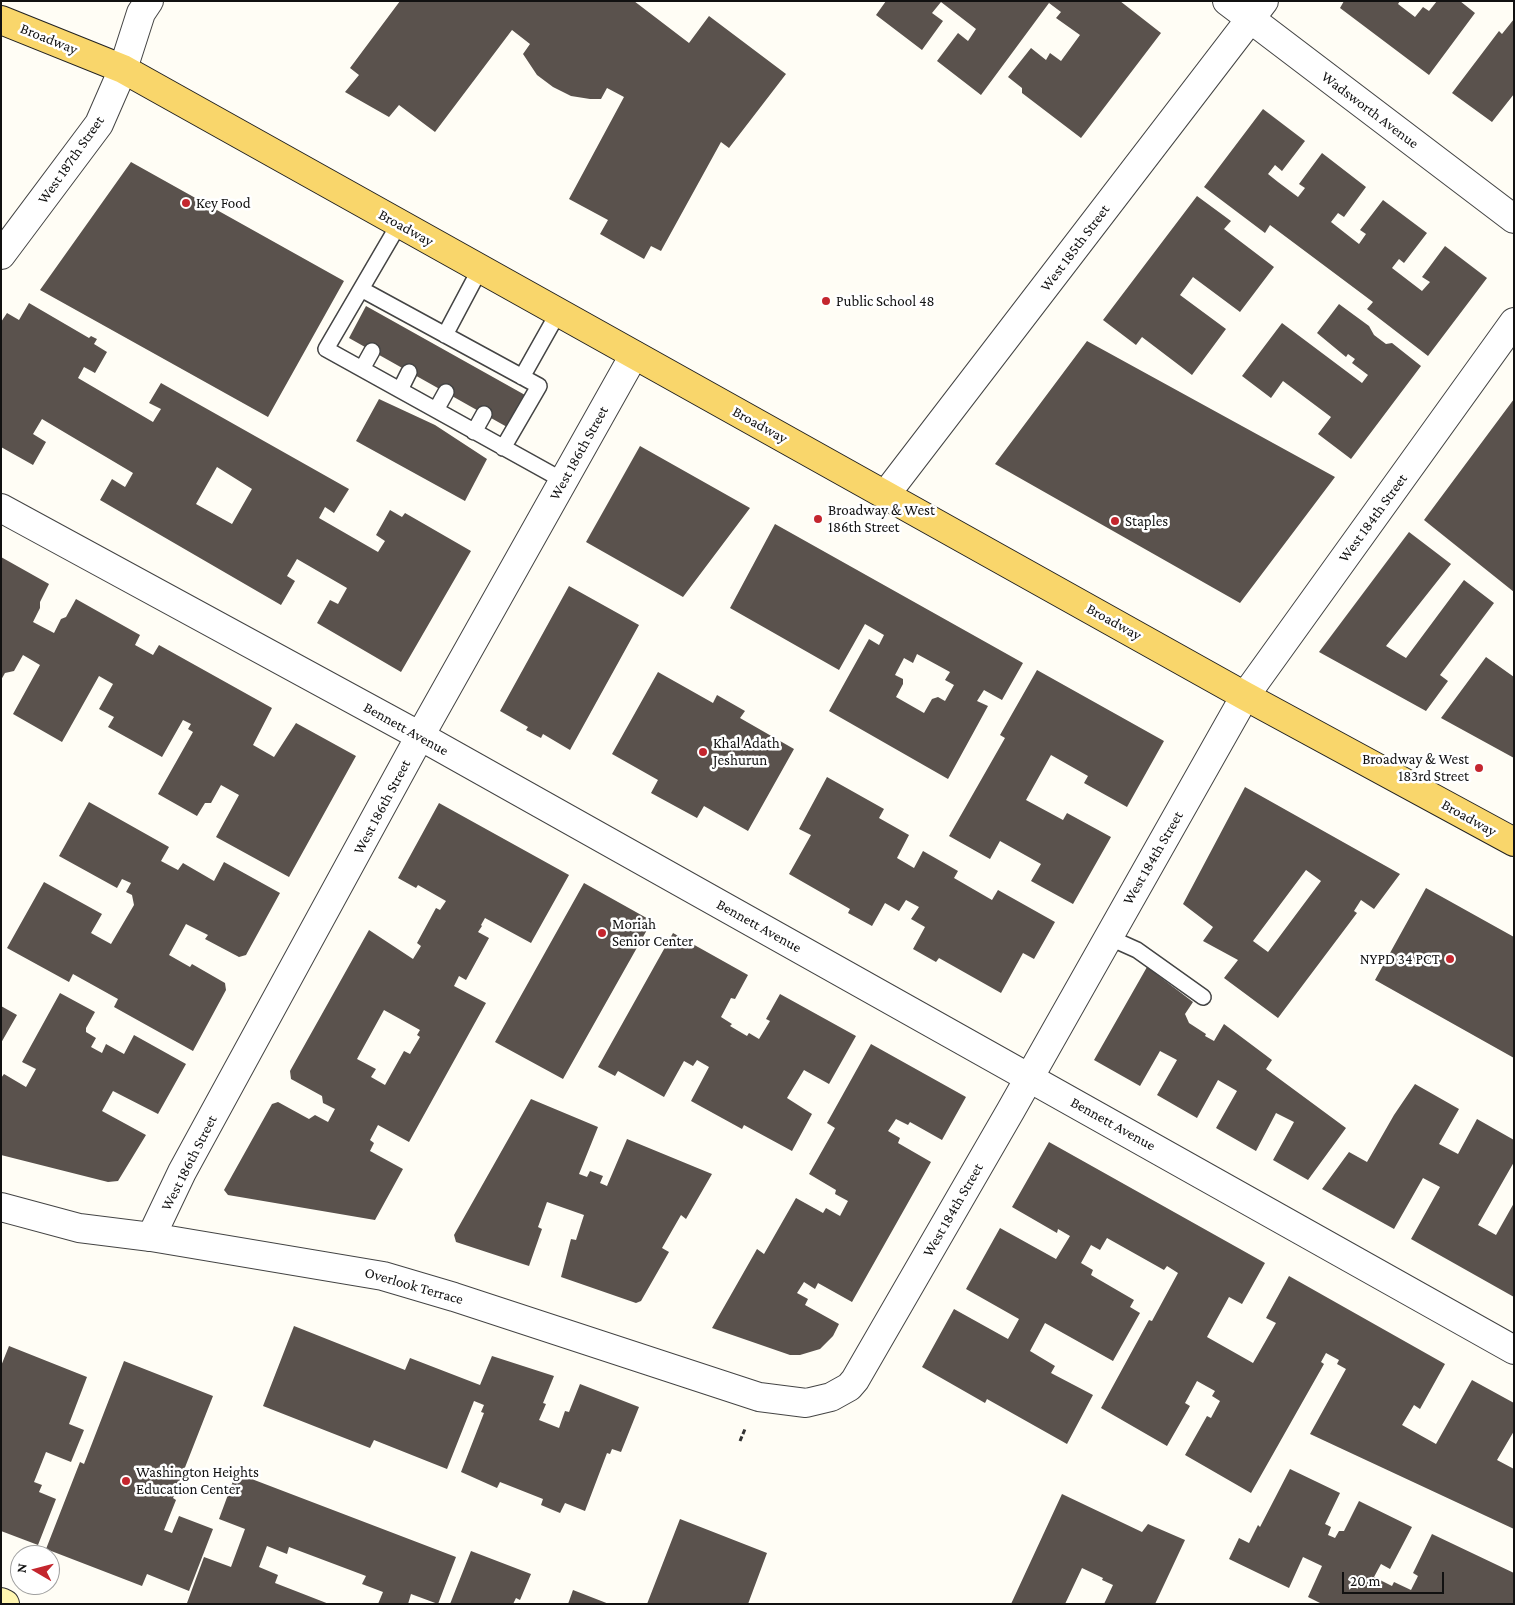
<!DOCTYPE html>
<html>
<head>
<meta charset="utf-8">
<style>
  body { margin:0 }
  #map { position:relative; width:1515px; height:1605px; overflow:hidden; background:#fffdf5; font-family:"Crimson Pro",serif }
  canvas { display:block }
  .frame { position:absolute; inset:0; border:2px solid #111; pointer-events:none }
  .north { position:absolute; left:10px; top:1545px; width:50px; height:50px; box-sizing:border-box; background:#fff; border:1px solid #a0a0a0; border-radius:50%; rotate:278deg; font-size:14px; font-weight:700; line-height:20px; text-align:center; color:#111 }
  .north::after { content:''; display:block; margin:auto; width:18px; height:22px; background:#c4262e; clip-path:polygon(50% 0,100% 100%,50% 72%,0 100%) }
  .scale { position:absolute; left:1342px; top:1572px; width:102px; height:22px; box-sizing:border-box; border:2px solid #111; border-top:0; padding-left:6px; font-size:15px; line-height:18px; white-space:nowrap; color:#111; -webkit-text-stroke:4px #fff; paint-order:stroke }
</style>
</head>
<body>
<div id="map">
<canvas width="1515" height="1605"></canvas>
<div class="frame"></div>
<div class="north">N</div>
<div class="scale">20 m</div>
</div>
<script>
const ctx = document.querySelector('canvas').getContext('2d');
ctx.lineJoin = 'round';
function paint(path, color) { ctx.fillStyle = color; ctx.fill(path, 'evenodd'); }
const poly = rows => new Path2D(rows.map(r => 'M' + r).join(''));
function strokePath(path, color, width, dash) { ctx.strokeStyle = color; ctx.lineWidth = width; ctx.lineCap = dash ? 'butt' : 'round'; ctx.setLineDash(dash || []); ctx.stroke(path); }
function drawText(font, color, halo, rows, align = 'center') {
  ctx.font = font + ' "Crimson Pro",serif'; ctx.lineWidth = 5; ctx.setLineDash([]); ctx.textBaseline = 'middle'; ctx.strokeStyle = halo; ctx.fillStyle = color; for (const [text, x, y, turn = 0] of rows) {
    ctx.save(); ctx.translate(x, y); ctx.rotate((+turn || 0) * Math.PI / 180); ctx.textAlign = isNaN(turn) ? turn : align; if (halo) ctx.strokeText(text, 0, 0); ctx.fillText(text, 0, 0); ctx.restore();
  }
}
paint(poly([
  [400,1,634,1,689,43,709,16,786,74,729,148,721,142,661,251,651,246,644,259,600,234,608,220,569,199,624,97,607,88,601,99,590,99,571,96,553,87,537,75,523,54,530,44,512,30,435,132,399,105,389,117,345,92,359,75,350,68],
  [886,1,1120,1,1161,33,1081,138,1022,93,1022,88,1008,77,1031,48,1046,60,1050,53,1061,61,1080,35,1056,18,1061,12,1049,3,981,95,937,61,958,33,968,41,976,29,941,2,932,13,943,21,922,50,876,15],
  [1344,1,1400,1,1398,4,1415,17,1423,7,1429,11,1437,1,1460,1,1475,13,1429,75,1340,8],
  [1514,19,1514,94,1492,122,1452,93,1499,31,1502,34],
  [1263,109,1305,141,1282,171,1275,165,1268,174,1278,182,1298,197,1305,188,1299,184,1322,153,1366,187,1344,217,1338,213,1331,222,1359,244,1366,234,1360,230,1383,200,1427,233,1404,263,1399,259,1392,268,1422,291,1430,282,1422,277,1445,246,1487,278,1428,356,1367,309,1373,302,1270,225,1265,233,1204,187],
  [131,162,344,281,268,417,40,290],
  [1197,196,1231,221,1224,229,1274,267,1240,312,1193,277,1180,295,1226,329,1192,375,1142,337,1136,345,1103,320],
  [29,303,89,338,91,336,97,339,94,344,107,352,95,373,84,367,78,378,153,422,161,409,149,403,161,383,349,489,334,513,325,507,319,518,378,552,385,541,376,535,390,510,402,517,405,513,471,551,401,672,317,623,330,600,338,604,347,588,297,559,287,576,295,581,281,605,100,500,112,479,125,487,133,473,42,419,33,434,46,442,33,465,1,447,1,322,7,313,19,320],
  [217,467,252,489,232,524,196,504],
  [1339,304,1369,326,1374,335,1386,344,1392,343,1421,366,1351,459,1318,434,1331,417,1283,381,1271,398,1242,376,1282,323,1362,383,1368,375,1352,363,1355,359,1348,354,1346,357,1317,333],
  [366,306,525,395,507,427,349,338],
  [1087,341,1335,477,1240,603,995,464],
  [379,399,435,425,487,459,465,501,356,441],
  [1514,399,1514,592,1424,520],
  [640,446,750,508,683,597,586,542],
  [775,524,1023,663,1002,700,984,690,977,701,988,706,948,779,829,711,869,639,879,645,884,635,865,624,839,670,730,608],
  [917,654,950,672,945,680,954,685,945,701,938,697,932,699,924,713,896,697,903,684,903,679,895,675,904,658,913,663],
  [1409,532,1451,564,1386,646,1406,658,1464,580,1494,603,1440,675,1448,681,1426,711,1319,652],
  [1,557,49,584,40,602,40,608,33,622,54,633,61,619,66,617,76,599,140,635,135,645,153,655,159,645,272,708,253,745,274,757,296,723,356,756,289,877,216,837,239,795,221,785,211,803,205,803,197,816,158,794,193,732,188,729,191,724,183,720,162,757,108,727,114,717,99,709,113,684,99,676,62,742,13,714,40,665,23,655,14,671,5,673,1,680],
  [569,586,639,625,570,750,543,734,541,738,526,730,528,727,500,711],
  [1486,657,1514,677,1514,758,1441,718],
  [1037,670,1164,741,1127,807,1084,783,1088,776,1051,755,1026,800,1063,820,1067,813,1111,837,1073,904,1031,881,1041,864,1000,841,990,859,949,836,1005,738,1000,735],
  [658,672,713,703,717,695,745,711,740,718,794,749,748,831,704,806,697,818,651,793,658,780,612,754],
  [827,777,884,809,879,818,909,835,897,858,914,868,923,851,958,871,954,878,992,900,998,890,1055,922,1034,959,1023,953,1001,993,939,958,936,962,913,949,925,927,911,919,919,907,906,900,899,911,885,903,872,926,848,913,850,909,789,874,811,835,799,829],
  [1245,787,1400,874,1374,909,1361,900,1354,911,1357,913,1278,1018,1224,978,1238,960,1203,941,1213,927,1183,904],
  [1306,870,1321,881,1268,952,1253,941],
  [89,802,169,847,161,861,178,870,183,863,214,881,224,862,280,893,246,955,239,957,205,939,208,935,186,924,169,955,190,967,192,964,225,983,226,990,193,1051,114,1007,118,999,73,974,69,982,7,948,44,882,102,914,91,933,111,944,134,905,132,895,126,892,131,883,122,879,117,888,59,856],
  [439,803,569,875,531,943,485,918,481,925,482,926,478,932,489,938,466,980,459,976,454,986,486,1003,409,1142,378,1125,370,1140,374,1143,370,1151,403,1169,375,1220,228,1195,224,1190,272,1104,278,1102,309,1119,315,1115,328,1122,335,1109,323,1103,322,1096,291,1079,290,1071,369,930,413,959,421,946,417,943,436,908,440,910,446,901,418,885,416,888,398,878],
  [384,1010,420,1030,417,1035,420,1037,410,1054,404,1051,385,1085,371,1077,376,1069,357,1059],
  [584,883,652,921,563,1079,495,1042],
  [1426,888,1514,937,1514,1058,1375,980],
  [673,933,748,975,735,999,731,998,721,1017,732,1024,730,1026,747,1036,749,1033,759,1039,770,1021,766,1019,780,994,856,1036,829,1084,804,1070,787,1098,812,1114,792,1151,744,1125,742,1129,691,1101,709,1067,697,1060,693,1066,684,1061,664,1097,618,1071,615,1076,598,1067],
  [1147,967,1193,1002,1185,1014,1189,1023,1206,1034,1205,1036,1214,1041,1224,1024,1272,1060,1266,1069,1346,1128,1308,1180,1273,1160,1294,1122,1276,1113,1256,1151,1216,1128,1237,1091,1218,1080,1197,1118,1157,1095,1177,1060,1160,1051,1140,1086,1094,1060],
  [60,993,95,1012,86,1028,86,1032,96,1038,91,1047,102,1053,106,1044,124,1054,134,1035,186,1064,158,1114,113,1091,102,1111,146,1135,118,1181,108,1182,1,1155,1,1078,4,1074,26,1087,36,1069,22,1062],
  [1,1006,17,1015,1,1043],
  [871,1044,966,1097,942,1140,910,1122,908,1125,896,1119,888,1131,900,1138,898,1143,931,1162,852,1302,818,1283,815,1289,804,1282,797,1293,808,1299,805,1305,839,1324,833,1336,820,1349,800,1355,790,1355,712,1328,757,1249,764,1254,796,1198,823,1213,826,1208,840,1216,848,1201,835,1194,836,1190,809,1174,835,1128,827,1123],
  [1415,1084,1459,1109,1439,1144,1458,1154,1477,1119,1514,1140,1514,1162,1478,1225,1496,1235,1514,1203,1514,1297,1411,1239,1440,1187,1423,1178,1394,1229,1322,1189,1349,1152,1367,1162,1394,1115],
  [531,1099,598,1127,579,1174,587,1177,590,1171,603,1176,600,1183,607,1186,627,1139,712,1174,686,1219,681,1215,662,1248,669,1252,641,1301,636,1303,561,1277,571,1239,576,1240,584,1215,547,1202,538,1227,542,1229,529,1266,456,1242,454,1235],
  [1049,1142,1265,1263,1242,1304,1229,1297,1207,1337,1253,1363,1276,1323,1266,1318,1289,1276,1445,1364,1420,1409,1414,1405,1402,1425,1436,1444,1472,1380,1514,1403,1514,1431,1497,1460,1514,1469,1514,1529,1310,1434,1346,1369,1337,1364,1339,1360,1326,1353,1321,1362,1324,1364,1251,1493,1185,1455,1207,1416,1211,1418,1220,1401,1212,1396,1215,1391,1197,1381,1185,1403,1190,1406,1167,1446,1101,1408,1149,1320,1152,1321,1178,1273,1167,1266,1164,1270,1107,1238,1100,1250,1091,1245,1081,1263,1093,1270,1091,1275,1134,1300,1130,1307,1140,1313,1113,1361,1045,1323,1030,1351,1055,1366,1051,1373,1093,1395,1067,1444,987,1399,985,1403,922,1367,954,1309,1008,1339,1019,1319,966,1289,1000,1228,1056,1259,1070,1236,1058,1229,1057,1233,1012,1207],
  [294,1326,405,1370,410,1358,480,1385,492,1356,554,1376,543,1403,546,1404,539,1420,559,1428,565,1411,569,1412,580,1384,639,1407,621,1452,612,1449,610,1454,607,1453,585,1511,565,1503,560,1513,541,1505,543,1499,500,1482,497,1488,461,1472,484,1413,481,1412,484,1405,474,1401,447,1469,374,1440,370,1448,263,1406],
  [9,1346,87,1377,69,1424,84,1430,71,1462,46,1452,34,1482,42,1485,39,1492,56,1499,38,1545,1,1531,1,1366],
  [124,1361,213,1396,173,1498,176,1500,164,1530,172,1533,179,1516,213,1529,189,1591,147,1574,142,1586,46,1549,80,1462,84,1464],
  [1290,1469,1340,1493,1325,1524,1331,1527,1328,1535,1335,1538,1339,1531,1344,1531,1359,1501,1412,1527,1390,1569,1381,1564,1374,1577,1392,1586,1394,1582,1411,1590,1418,1576,1413,1573,1415,1569,1432,1534,1514,1573,1514,1604,1322,1604,1308,1597,1322,1566,1303,1557,1289,1588,1229,1559,1239,1538,1249,1543,1258,1525,1260,1527],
  [236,1473,456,1557,438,1604,411,1594,408,1604,378,1604,383,1592,362,1584,366,1576,289,1547,287,1554,267,1546,259,1567,278,1575,275,1583,329,1604,187,1603,204,1557,231,1567,245,1529,219,1519],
  [1062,1494,1142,1532,1148,1524,1185,1540,1155,1604,1104,1604,1113,1585,1102,1580,1103,1578,1082,1568,1065,1604,1011,1604],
  [680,1519,767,1553,748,1604,647,1604],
  [471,1551,531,1574,520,1600,516,1598,513,1604,450,1604],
  [573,1590,609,1604,568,1604]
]), '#5a524d');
const service = poly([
  [399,224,326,349,564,481],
  [361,289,539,386,503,448],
  [445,335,480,269],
  [362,369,372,351],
  [522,377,558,313],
  [400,390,409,372],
  [436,410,446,392],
  [474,432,484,414],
  [1108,937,1137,950,1203,997]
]);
const minor = poly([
  [1,255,99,124,123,69],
  [886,494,1264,1],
  [1,508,420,736,1514,1350],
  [1245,696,1514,322],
  [151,1237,182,1172,420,736,634,355]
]);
const tertiary = poly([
  [1227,1,1514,219],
  [123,69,141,13,149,1],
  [1,1207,79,1228,151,1237,383,1276,454,1297,759,1397,806,1403,831,1397,849,1387,855,1380,1011,1110,1245,696]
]);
const secondary = poly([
  [1,1602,5,1604]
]);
const primary = poly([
  [1,20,123,69,1245,696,1514,842]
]);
strokePath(service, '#444', 18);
strokePath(minor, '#444', 30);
strokePath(tertiary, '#444', 30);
strokePath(secondary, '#333', 30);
strokePath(primary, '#222', 30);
strokePath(poly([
  [740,1441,745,1429]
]), '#333', 3, [5, 2.5]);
strokePath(service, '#fff', 15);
strokePath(minor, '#fff', 28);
strokePath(tertiary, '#fff', 28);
strokePath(secondary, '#fff6b0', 28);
strokePath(primary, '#f9d66b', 28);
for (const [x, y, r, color] of [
  [186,203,5,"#c4262e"],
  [826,301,5,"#c4262e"],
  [818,519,5,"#c4262e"],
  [1115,521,5,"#c4262e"],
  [703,752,5,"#c4262e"],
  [1479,768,5,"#c4262e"],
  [602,933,5,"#c4262e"],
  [1450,959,5,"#c4262e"],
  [126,1481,5,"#c4262e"]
]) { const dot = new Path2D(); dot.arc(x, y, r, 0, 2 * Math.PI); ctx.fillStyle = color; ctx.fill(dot); strokePath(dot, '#fff', 2); }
drawText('15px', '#111', '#fff', [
  ["Broadway",49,39,22],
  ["Wadsworth Avenue",1370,110,37],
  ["West 187th Street",71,160,-55],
  ["Broadway",406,228,29],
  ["West 185th Street",1075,248,-53],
  ["Broadway",760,425,29],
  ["West 186th Street",579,453,-61],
  ["West 184th Street",1373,518,-54],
  ["Broadway",1114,622,29],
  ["Bennett Avenue",406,729,29],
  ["West 186th Street",382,807,-62],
  ["Broadway",1469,818,29],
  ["West 184th Street",1153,858,-60],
  ["Bennett Avenue",759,926,29],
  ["Bennett Avenue",1113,1124,29],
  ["West 186th Street",189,1163,-63],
  ["West 184th Street",953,1210,-60],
  ["Overlook Terrace",414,1286,16]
]);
drawText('15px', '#111', '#fff', [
  ["Key Food",196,203],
  ["Public School 48",836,301],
  ["Broadway & West",828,510],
  ["186th Street",828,527],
  ["Staples",1125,521],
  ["Khal Adath",713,743],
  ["Jeshurun",713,760],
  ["Broadway & West",1469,759,"right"],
  ["183rd Street",1469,776,"right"],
  ["Moriah",612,924],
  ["Senior Center",612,941],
  ["NYPD 34 PCT",1440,959,"right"],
  ["Washington Heights",136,1472],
  ["Education Center",136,1489]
], 'left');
</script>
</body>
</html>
